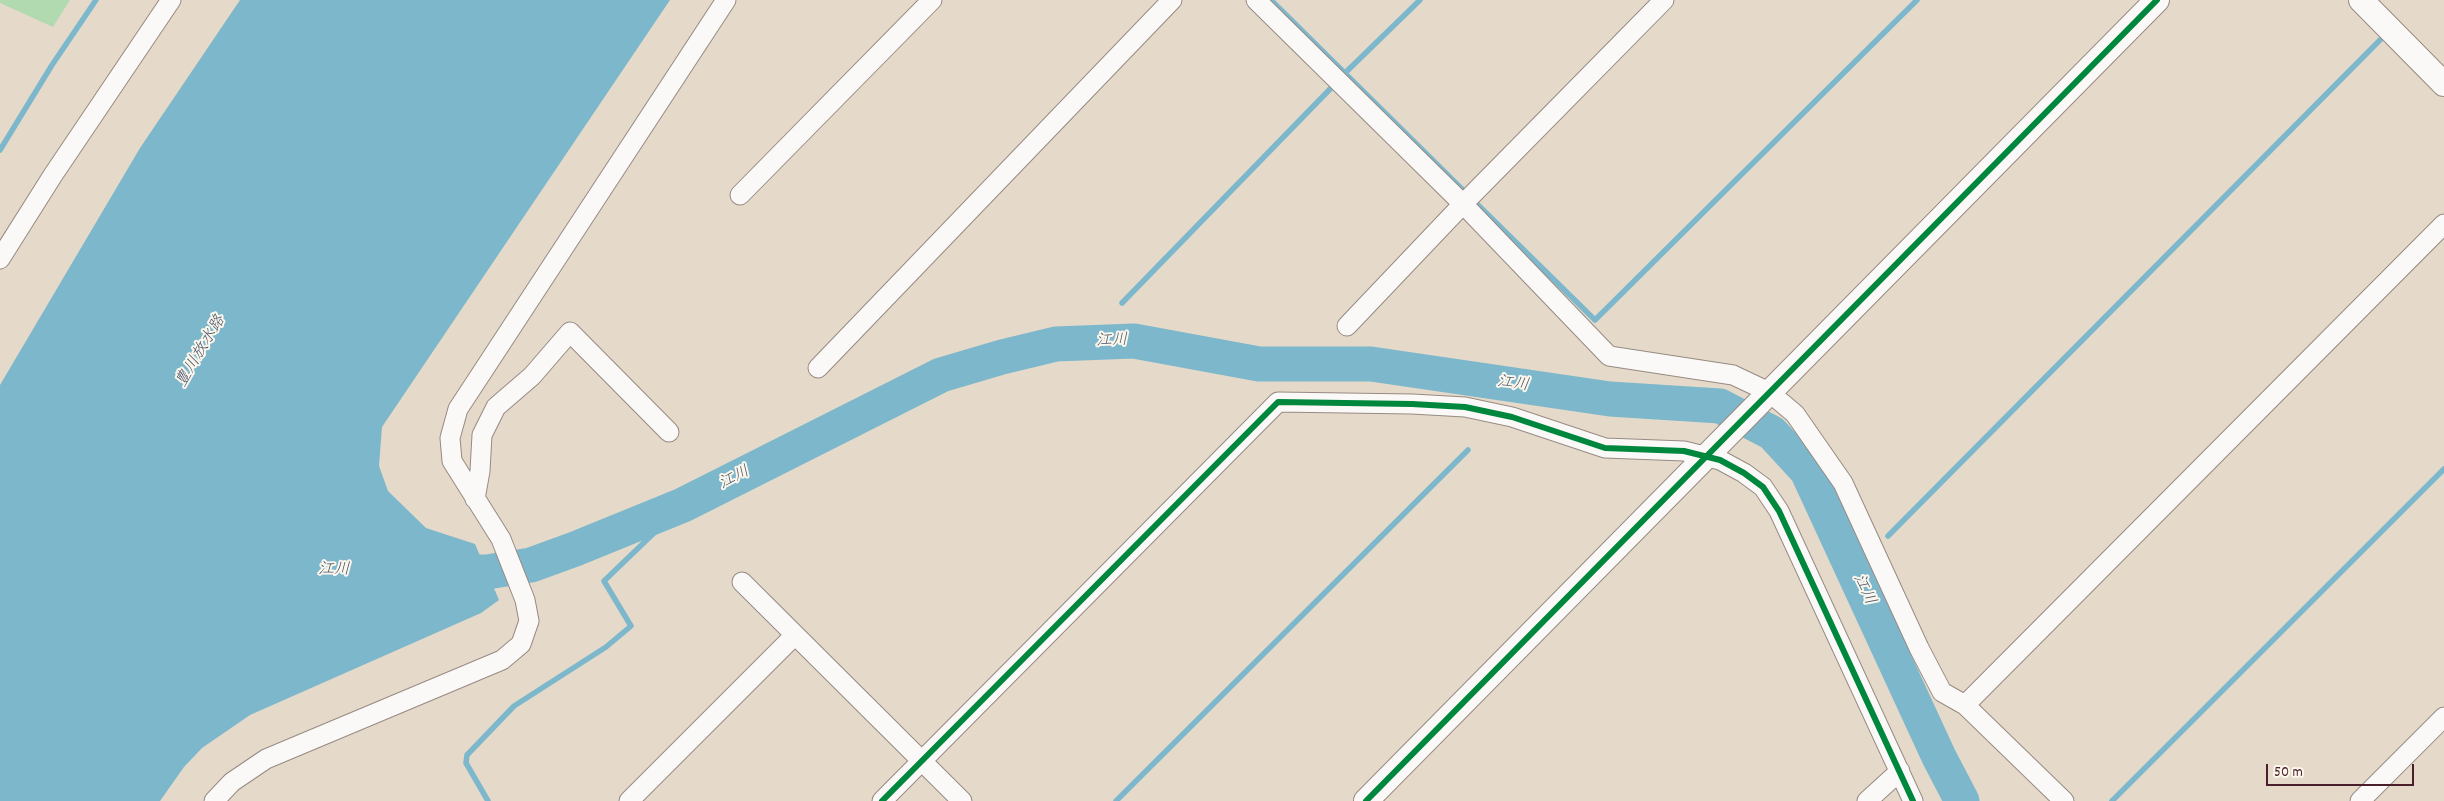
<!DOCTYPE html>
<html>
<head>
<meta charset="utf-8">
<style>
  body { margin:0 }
  #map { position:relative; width:2444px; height:801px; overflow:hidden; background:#e5dac9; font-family:Dekko,sans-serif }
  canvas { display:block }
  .scale { position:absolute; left:2266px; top:764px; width:148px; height:22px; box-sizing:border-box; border:2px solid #4a1f2b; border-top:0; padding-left:6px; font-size:15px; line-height:18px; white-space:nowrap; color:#4a1f2b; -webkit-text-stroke:4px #fbf7ec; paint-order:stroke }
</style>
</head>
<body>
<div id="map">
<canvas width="2444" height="801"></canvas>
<div class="scale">50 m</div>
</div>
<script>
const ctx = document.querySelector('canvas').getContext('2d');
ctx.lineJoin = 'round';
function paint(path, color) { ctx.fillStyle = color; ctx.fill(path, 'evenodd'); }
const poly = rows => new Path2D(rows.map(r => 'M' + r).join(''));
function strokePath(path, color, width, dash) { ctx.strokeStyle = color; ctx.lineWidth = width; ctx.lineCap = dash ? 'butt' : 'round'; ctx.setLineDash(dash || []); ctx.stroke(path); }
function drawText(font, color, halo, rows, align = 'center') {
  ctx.font = font + ' Dekko,"Klee One",sans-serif'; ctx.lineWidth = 4; ctx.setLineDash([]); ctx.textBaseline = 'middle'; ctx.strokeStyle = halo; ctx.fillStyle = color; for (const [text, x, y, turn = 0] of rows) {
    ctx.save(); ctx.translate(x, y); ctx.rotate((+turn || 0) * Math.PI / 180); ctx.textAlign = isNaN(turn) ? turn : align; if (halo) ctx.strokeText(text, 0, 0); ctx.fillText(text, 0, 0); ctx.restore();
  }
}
paint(poly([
  [0,0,70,0,53,27,0,3]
]), '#b1dab0');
paint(poly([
  [240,0,670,0,382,427,379,466,388,491,426,528,475,544,499,600,481,613,250,715,202,748,184,767,160,801,0,801,0,385,140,148]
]), '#7db7cc');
strokePath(poly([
  [1271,0,1466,193],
  [1345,73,1420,0],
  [0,150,52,65,96,0],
  [1476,203,1595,320,1917,0],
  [1122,303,1332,87],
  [1888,536,2380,40],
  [488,801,466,763,467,755,514,706,606,647,631,626,604,581,683,505],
  [1116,801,1468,450],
  [2112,801,2444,469]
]), '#7db7cc', 5.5);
strokePath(poly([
  [440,572,487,572,531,565,575,549,683,505,941,375,1002,357,1056,344,1134,341,1259,364,1371,364,1610,399,1720,406,1772,433,1807,471,1939,757,1962,801]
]), '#7db7cc', 35);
const minor = poly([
  [1256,0,1463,204,1609,356,1733,375,1769,392,1795,414,1843,483,1919,648,1942,692,1965,705,2064,801],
  [740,195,932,0],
  [0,259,53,175,171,0],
  [1347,326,1463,204,1664,0],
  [818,368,1172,0],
  [475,499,480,471,482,435,496,407,532,376,570,332,669,432],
  [742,582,962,801],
  [1965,705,2444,224],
  [214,801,232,782,266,759,502,660,521,644,529,621,525,600,501,539,452,461,450,438,458,409,726,0],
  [629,801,795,635],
  [882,801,1278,402,1412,404,1465,407,1512,417,1605,448,1684,451,1720,460,1744,473,1763,487,1779,511,1913,801],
  [1867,801,1900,771],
  [2360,801,2444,717]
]);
const tertiary = poly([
  [2361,0,2444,84],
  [1366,801,2157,0]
]);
strokePath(minor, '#968a83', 21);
strokePath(tertiary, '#968a83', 26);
strokePath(minor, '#fbf9f7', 19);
strokePath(tertiary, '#fbf9f7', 24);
strokePath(poly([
  [882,801,1278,402,1412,404,1465,407,1512,417,1605,448,1684,451,1720,460,1744,473,1763,487,1779,511,1913,801],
  [1366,801,2157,0]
]), '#00873e', 6);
drawText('italic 16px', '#4c566c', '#fbf7ec', [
  ["江川",1112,342,-2],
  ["豊川放水路",202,352,-59],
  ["江川",1513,385,8],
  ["江川",735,479,-27],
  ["江川",334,571,1],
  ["江川",1863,590,65]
]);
</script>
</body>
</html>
